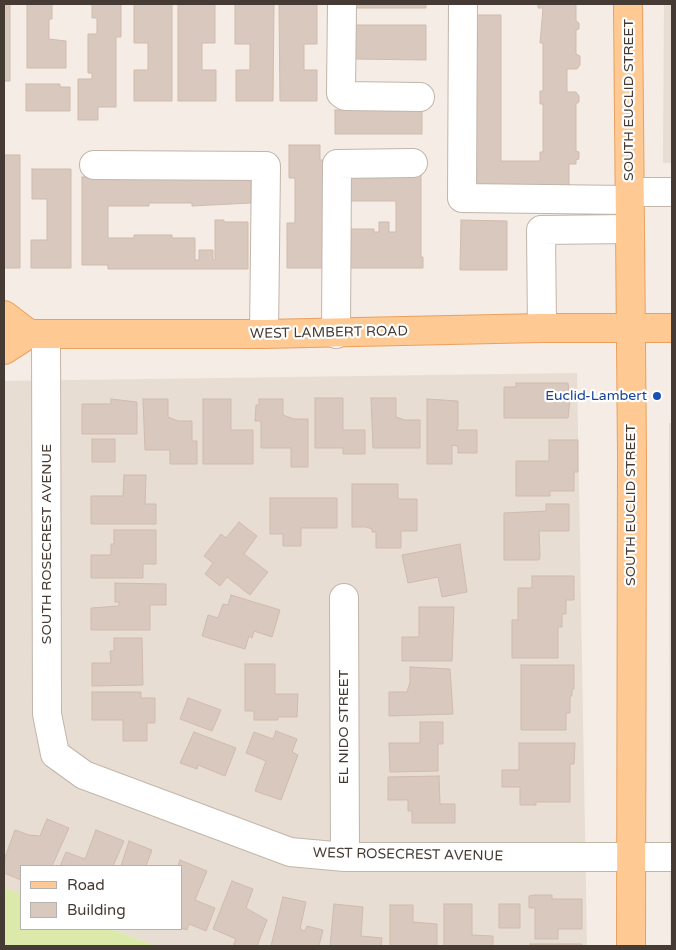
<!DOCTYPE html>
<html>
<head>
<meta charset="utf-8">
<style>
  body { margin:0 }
  #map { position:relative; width:676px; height:950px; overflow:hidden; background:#f4ece5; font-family:"Varela Round",sans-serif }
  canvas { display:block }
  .frame { position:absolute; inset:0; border:5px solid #463b34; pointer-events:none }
  .legend { position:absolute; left:20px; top:865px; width:162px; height:65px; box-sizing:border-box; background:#fff; border:1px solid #b5b1ae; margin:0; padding:6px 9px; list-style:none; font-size:15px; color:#463b34 }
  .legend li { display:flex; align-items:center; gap:10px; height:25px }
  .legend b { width:25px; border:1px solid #b5b1ae }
</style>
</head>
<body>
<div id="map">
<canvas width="676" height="950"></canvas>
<div class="frame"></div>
<ul class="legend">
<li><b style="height:6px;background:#ffc993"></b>Road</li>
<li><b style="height:14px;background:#d9c8bd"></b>Building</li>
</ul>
</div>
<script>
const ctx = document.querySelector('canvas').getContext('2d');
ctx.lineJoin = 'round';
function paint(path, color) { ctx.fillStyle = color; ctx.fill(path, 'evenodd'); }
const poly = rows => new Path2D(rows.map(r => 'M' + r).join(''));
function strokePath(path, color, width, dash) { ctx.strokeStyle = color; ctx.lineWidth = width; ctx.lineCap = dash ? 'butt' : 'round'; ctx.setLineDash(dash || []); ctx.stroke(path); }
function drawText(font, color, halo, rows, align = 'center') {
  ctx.font = font + ' "Varela Round",sans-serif'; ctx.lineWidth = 4.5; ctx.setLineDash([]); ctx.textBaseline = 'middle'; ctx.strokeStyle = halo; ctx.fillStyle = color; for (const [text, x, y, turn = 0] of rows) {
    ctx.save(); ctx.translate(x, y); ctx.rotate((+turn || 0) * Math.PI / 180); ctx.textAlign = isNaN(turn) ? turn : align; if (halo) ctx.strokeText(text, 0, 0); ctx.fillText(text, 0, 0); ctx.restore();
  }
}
paint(poly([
  [664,4,672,4,672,163,663,163],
  [577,373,587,946,156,946,111,929,181,929,181,866,21,866,21,894,4,887,4,381],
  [669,423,672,423,672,946,670,946]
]), '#e8ddd3');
paint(poly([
  [4,887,21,894,21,929,111,929,156,946,4,946]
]), '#dbeaab');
const building = poly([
  [4,4,10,4,10,81,4,81,4,4],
  [27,4,52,4,52,19,49,19,49,39,66,41,66,68,27,68,27,4],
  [92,4,121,4,121,37,116,37,116,107,98,107,98,120,78,120,78,79,92,79,92,73,88,73,88,34,97,34,97,18,92,18,92,4],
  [134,4,172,4,172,101,134,101,134,70,148,70,148,43,134,43,134,4],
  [178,4,215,4,215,43,202,43,202,70,216,70,216,101,178,101,178,4],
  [235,4,274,4,273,101,236,101,236,70,250,70,250,44,235,44,235,4],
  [279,4,317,4,317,44,304,44,304,70,317,70,317,101,280,101,279,4],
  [355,4,426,4,426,8,355,8,355,4],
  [538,4,576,4,576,21,579,23,579,29,576,30,576,54,580,56,580,65,577,69,567,69,567,92,576,92,579,96,579,102,576,104,576,151,579,152,579,159,576,160,576,164,569,164,569,191,470,191,470,15,501,15,501,161,540,161,540,152,543,152,543,104,540,104,540,91,543,91,543,43,540,43,543,8,538,8,538,4],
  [355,25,426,25,426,60,355,59,355,25],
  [26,84,60,84,60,87,70,87,70,111,26,111,26,84],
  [335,110,422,111,422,134,335,134,335,110],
  [289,145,320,145,320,160,324,160,324,268,287,268,287,223,295,223,295,178,289,178,289,145],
  [4,155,20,155,20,268,4,268,4,155],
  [32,169,71,169,71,268,31,268,31,240,47,240,47,199,32,199,32,169],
  [347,174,421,174,421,257,423,257,423,268,348,268,348,229,374,229,374,232,379,232,379,222,389,222,389,232,396,232,396,201,348,201,347,174],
  [82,177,251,177,251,203,192,206,192,203,149,203,149,206,108,206,108,238,134,238,134,235,172,235,172,238,195,238,195,260,199,260,199,250,213,250,213,260,215,260,215,220,224,220,224,222,248,222,248,269,108,269,108,265,82,265,82,177],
  [461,220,507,221,507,270,460,270,461,220],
  [516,383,568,383,570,400,568,418,504,418,504,387,516,387,516,383],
  [315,398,343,398,343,430,365,430,365,454,343,454,343,448,315,448,315,398],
  [371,398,396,398,396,417,405,420,420,420,420,448,373,448,371,398],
  [111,399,137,402,137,434,82,434,82,404,111,404,111,399],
  [143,399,168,399,168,417,178,421,192,421,192,441,197,441,197,464,170,464,170,450,145,450,143,399],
  [203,399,231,399,231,430,253,430,253,464,203,464,203,399],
  [259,399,283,399,283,415,294,419,308,419,308,467,291,467,291,448,261,448,261,421,255,421,256,405,259,405,259,399],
  [427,399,458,401,458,427,456,430,477,430,477,453,458,453,458,446,452,445,452,464,427,464,427,399],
  [92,439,115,439,115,462,92,462,92,439],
  [549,440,578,440,578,472,574,472,574,491,550,491,550,496,516,496,516,461,549,461,549,440],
  [124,475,146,475,145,504,156,504,156,524,91,524,91,496,123,496,124,475],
  [352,484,398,484,398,499,417,499,417,531,401,531,401,548,376,548,376,532,372,532,372,529,366,527,352,527,352,484],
  [270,498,337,498,337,528,301,528,301,546,283,546,283,534,270,534,270,498],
  [546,504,569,504,569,531,539,531,540,556,539,560,504,560,504,513,546,511,546,504],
  [239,522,257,536,244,554,268,572,250,595,227,577,220,586,205,574,213,563,204,556,221,534,226,538,239,522],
  [114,530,156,530,156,564,143,564,143,578,91,578,91,555,111,555,111,544,114,544,114,530],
  [460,544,467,592,442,597,438,577,408,583,402,555,460,544],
  [532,576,574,576,574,600,566,600,566,614,562,614,562,627,558,627,558,658,512,658,512,620,518,620,518,588,532,588,532,576],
  [115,583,166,584,166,605,150,605,150,630,91,630,91,608,119,606,119,602,115,602,115,583],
  [231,595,280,610,272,637,254,631,252,638,249,636,245,649,202,636,208,615,218,618,223,604,228,605,231,595],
  [419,607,454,607,452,661,402,661,402,637,419,637,419,607],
  [114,638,142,638,143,685,92,686,92,663,111,663,110,651,114,651,114,638],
  [245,664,275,664,275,694,298,694,297,717,278,717,278,720,254,720,254,711,245,711,245,664],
  [521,665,574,665,574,689,572,689,572,696,570,696,570,713,566,713,566,730,521,730,521,665],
  [410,667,450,669,453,714,389,716,389,692,407,692,410,682,410,667],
  [92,692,141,692,141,698,155,698,155,723,147,723,147,741,123,741,123,720,92,720,92,692],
  [188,698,221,710,212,731,180,719,188,698],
  [420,722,443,722,443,744,438,744,438,771,390,772,389,743,420,743,420,722],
  [276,731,297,739,292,752,298,755,281,800,255,791,266,761,246,753,254,732,273,739,276,731],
  [194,732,236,748,225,776,198,765,197,769,180,763,194,732],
  [519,743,575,743,574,764,570,764,570,802,536,802,536,805,520,805,520,787,502,787,502,770,519,770,519,743],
  [439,776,440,804,455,804,455,823,412,823,412,811,408,811,408,800,388,800,388,777,439,776],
  [47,819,69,828,52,866,21,866,21,880,4,873,4,860,15,830,29,835,40,836,47,819],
  [96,830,124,841,113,866,60,866,66,852,85,859,96,830],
  [129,841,152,850,146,866,121,866,129,841],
  [180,860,207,871,195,900,215,908,206,931,189,924,187,930,181,928,181,866,178,866,180,860],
  [232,881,253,889,246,908,267,920,257,946,233,946,236,939,213,929,232,881],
  [535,895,552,895,552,899,582,899,582,929,558,929,558,939,535,939,535,908,529,908,529,896,535,895],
  [283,897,306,902,300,929,305,931,307,926,323,930,319,946,271,946,283,897],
  [334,904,363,907,361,936,382,938,381,946,330,946,334,904],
  [444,904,472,904,472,935,493,936,493,946,444,946,444,904],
  [499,904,520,904,520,928,499,928,499,904],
  [390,905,413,905,413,922,437,924,437,946,390,946,390,905],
  [530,944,582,944,582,946,530,946,530,944]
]);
paint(building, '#d9c8bd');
strokePath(building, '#d1bbad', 1);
const minor = poly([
  [342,4,341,93,345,96,420,97],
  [463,4,462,198,629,200],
  [94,165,266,166,264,334],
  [629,192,672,192],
  [542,328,541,230,629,229],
  [46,334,47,714,55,754,84,775,290,852,345,857,672,857],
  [336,334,337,164,413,163],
  [344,598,345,857]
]);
const major = poly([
  [628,4,632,456,631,946],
  [4,315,29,334],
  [4,350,29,334,264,334,542,328,672,328]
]);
strokePath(minor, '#c2b5aa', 30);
strokePath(major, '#eaa15d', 30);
strokePath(minor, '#fff', 28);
strokePath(major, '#ffc993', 28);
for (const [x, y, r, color] of [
  [657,396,5,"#1a4fb4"]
]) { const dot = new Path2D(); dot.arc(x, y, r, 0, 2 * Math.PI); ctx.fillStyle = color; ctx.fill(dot); strokePath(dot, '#fff', 2); }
drawText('14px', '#463b34', '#fff', [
  ["SOUTH EUCLID STREET",629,100,-90],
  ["WEST LAMBERT ROAD",329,333,-1],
  ["SOUTH EUCLID STREET",631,505,-90],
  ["SOUTH ROSECREST AVENUE",47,544,-90],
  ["EL NIDO STREET",344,727,-90],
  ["WEST ROSECREST AVENUE",408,855,1]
]);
drawText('14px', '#164399', '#fff', [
  ["Euclid-Lambert",647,396]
], 'right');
</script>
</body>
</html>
